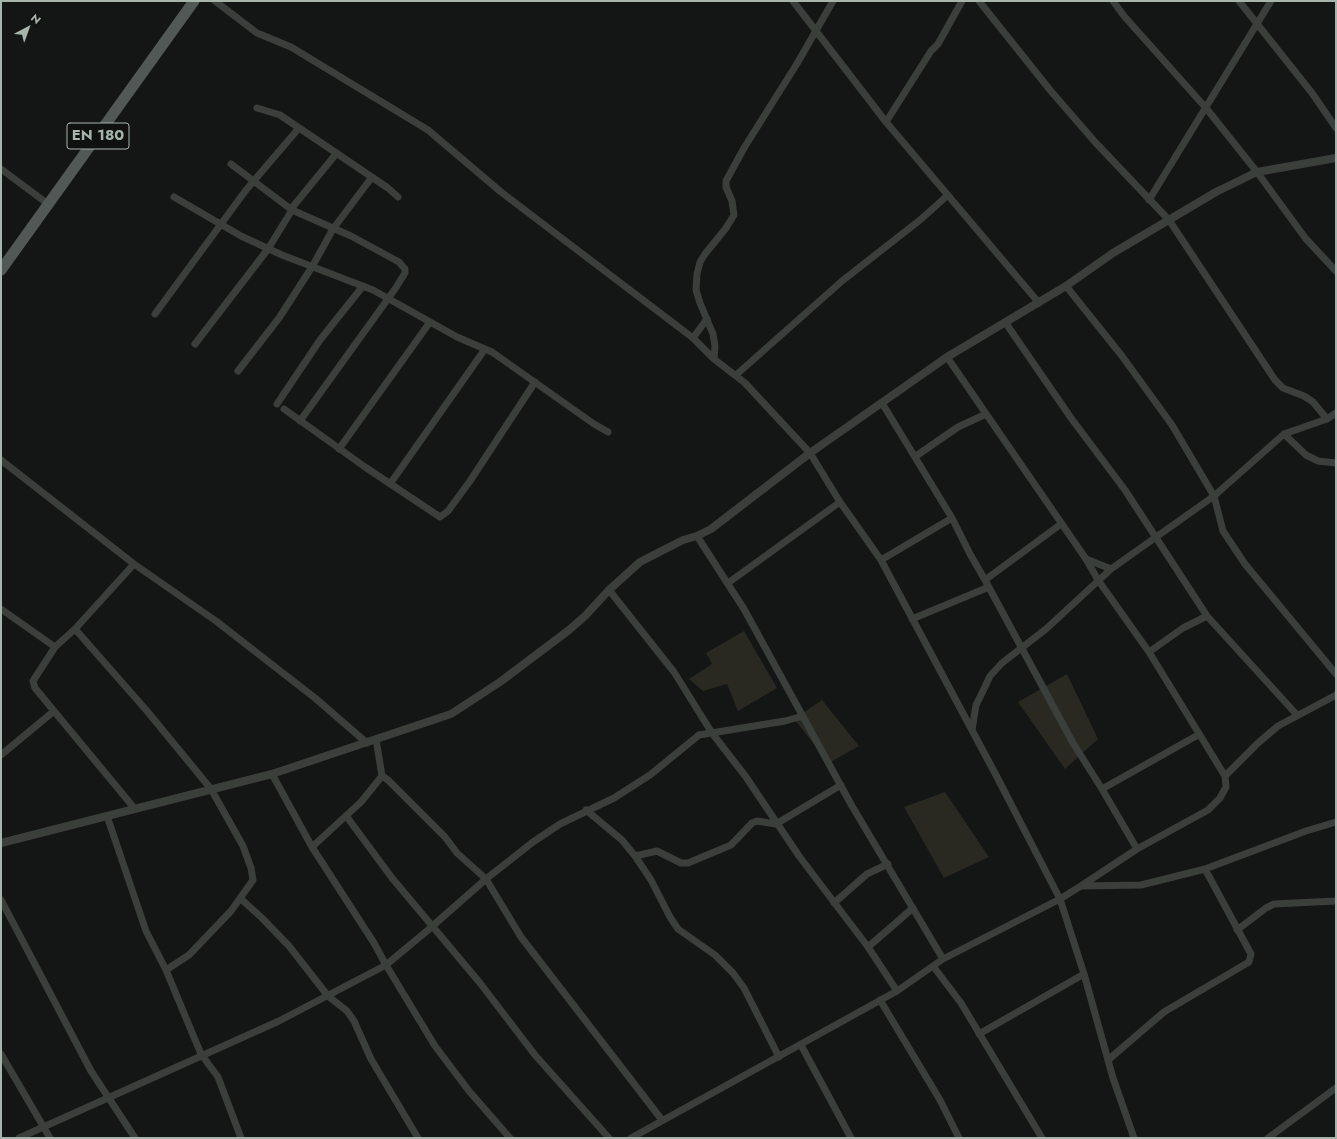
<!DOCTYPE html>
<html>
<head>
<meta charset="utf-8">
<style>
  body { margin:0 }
  #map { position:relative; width:1337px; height:1139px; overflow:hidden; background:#141515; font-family:Jost,sans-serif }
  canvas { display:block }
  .frame { position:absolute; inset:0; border:2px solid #a6b4ac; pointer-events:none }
  .north { position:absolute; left:8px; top:8px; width:40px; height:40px; -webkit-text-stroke:3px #0f1010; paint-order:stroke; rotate:41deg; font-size:11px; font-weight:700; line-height:16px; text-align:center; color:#a6b4ac }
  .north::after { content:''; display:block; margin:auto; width:14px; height:18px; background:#a6b4ac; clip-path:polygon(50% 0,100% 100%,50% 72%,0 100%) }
</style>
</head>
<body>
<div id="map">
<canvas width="1337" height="1139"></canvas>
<div class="frame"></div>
<div class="north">N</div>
</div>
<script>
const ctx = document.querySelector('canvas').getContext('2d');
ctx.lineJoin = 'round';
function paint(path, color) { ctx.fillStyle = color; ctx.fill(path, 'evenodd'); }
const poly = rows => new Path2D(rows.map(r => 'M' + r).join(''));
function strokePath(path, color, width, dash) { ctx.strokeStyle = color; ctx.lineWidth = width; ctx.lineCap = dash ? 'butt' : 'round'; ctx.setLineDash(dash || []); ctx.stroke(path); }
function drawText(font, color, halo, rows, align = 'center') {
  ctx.font = font + ' Jost,sans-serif'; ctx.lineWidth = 3; ctx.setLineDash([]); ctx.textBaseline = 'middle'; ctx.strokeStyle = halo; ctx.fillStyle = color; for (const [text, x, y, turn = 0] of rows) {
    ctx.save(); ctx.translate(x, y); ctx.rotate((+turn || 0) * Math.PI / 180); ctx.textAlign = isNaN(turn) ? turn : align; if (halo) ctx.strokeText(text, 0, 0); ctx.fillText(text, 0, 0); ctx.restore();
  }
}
paint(poly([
  [744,631,777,688,738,711,727,684,703,691,689,679,712,664,706,653],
  [1067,674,1098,739,1065,769,1018,702],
  [822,700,859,746,829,763,794,719],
  [945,792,989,857,944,878,904,807]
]), '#292922');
strokePath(poly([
  [215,1,257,33,291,47,428,130,501,192,693,338,714,359,745,383,810,453,840,502,881,560,997,777,1060,899,1084,974,1113,1078,1134,1138],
  [793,1,886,122,1039,303],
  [979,1,1050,90,1095,142,1169,220,1275,380,1283,388,1304,396,1313,402,1327,419],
  [1113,1,1124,16,1206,108,1257,172,1306,239,1336,271],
  [1239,1,1312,93,1336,128],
  [257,108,280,115,388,188,398,197],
  [886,122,931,51,938,44,962,1],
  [231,164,292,210,351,236,399,262,405,269,405,273,395,289,300,421],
  [1,169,48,204],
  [174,197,241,236,282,255,373,290,457,337,492,352,594,424,608,432],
  [1149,200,1271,1],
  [291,209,336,154],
  [1066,286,1122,356,1172,425,1214,496,1223,531,1245,564,1336,674],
  [155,314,246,190,299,128],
  [1005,322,1071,418,1125,490,1207,616,1297,715],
  [693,338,707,319],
  [195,344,268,249,292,210],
  [947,357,1086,559,1098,580,1149,652,1225,776],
  [714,359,715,346,713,334,700,303,696,290,697,274,700,262,705,254,726,228,734,215,732,201,726,187,726,181,744,148,798,62,833,1],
  [238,371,279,318,312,267,333,229,372,177],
  [736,375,842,281,920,220,948,195],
  [882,403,952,518,970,554,985,580,1073,743,1102,789,1137,849],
  [277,404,320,340,363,286],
  [284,409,365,467,440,517,448,511,470,481,535,382],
  [1284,434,1306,455,1318,461,1336,463],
  [339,449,430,322],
  [916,456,958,427,986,414],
  [1,460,134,564,216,621,315,698,367,743],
  [390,484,485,349],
  [697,536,744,609,852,806,943,959],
  [1086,559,1111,569],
  [881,560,952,518],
  [134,564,75,629,55,647,33,681,35,688,135,809],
  [985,580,1061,524],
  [728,583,840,502],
  [609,590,674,672,712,733,746,777,799,856,868,947,897,991],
  [1,609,55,647],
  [912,619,989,587],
  [75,629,147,711,211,789,243,846,251,868,253,880,231,911,189,955,166,970],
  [1149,652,1183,628,1207,616],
  [972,730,976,705,983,691,990,676,1002,663,1046,629,1111,569,1214,496,1284,434,1327,419,1336,413],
  [1,755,54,711],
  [272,774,312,847,374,943,386,965,435,1046,469,1091,510,1138],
  [382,776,388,780,445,837,457,853,486,879,521,937,662,1120],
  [1102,789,1198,735],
  [586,810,622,840,635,856,651,880,670,917,678,929,715,955,733,973,744,988,779,1057],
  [107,816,146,931,166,970,201,1054,218,1077,241,1138],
  [347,817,392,878,480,983,535,1055,609,1138],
  [312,847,361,802,382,776,376,739],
  [635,856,657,851,681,863,688,863,731,845,752,823,757,821,776,824,841,785],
  [1081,886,1137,849,1208,810,1220,798,1226,787,1225,776,1258,743,1278,726,1336,695],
  [241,899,262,918,289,946,328,996,347,1011,354,1021,371,1059,418,1138],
  [1,900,91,1071,135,1138],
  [834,903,867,874,888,864],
  [1237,930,1266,908,1274,904,1336,901],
  [868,947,913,908],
  [933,966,961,1003,1042,1138],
  [880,1000,940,1100,959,1138],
  [979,1034,1084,974],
  [801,1045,851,1138],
  [1,1054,50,1138],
  [1108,1060,1164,1012,1249,962,1251,954,1205,869],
  [19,1138,279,1021,386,965,428,930,486,879,533,842,560,824,614,798,650,775,699,735,785,721,803,716],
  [631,1138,897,991,943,959,1060,899,1081,886,1141,885,1205,869,1306,831,1336,822],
  [1268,1138,1336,1088]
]), '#3a3f3c', 7);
strokePath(poly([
  [1,843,272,774,451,714,500,682,569,630,585,616,609,590,640,562,683,540,697,536,711,529,810,453,947,357,1066,286,1113,253,1216,192,1257,172,1336,158]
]), '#3a3f3c', 8);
strokePath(poly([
  [1,270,194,1]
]), '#515855', 11);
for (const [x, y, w] of [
  [98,136,62]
]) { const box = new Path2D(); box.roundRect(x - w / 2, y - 13, w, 26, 3); ctx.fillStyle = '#0f1010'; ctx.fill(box); strokePath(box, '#a6b4ac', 1); }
drawText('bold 15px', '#a6b4ac', null, [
  ["EN 180",98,136]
]);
</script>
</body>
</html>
